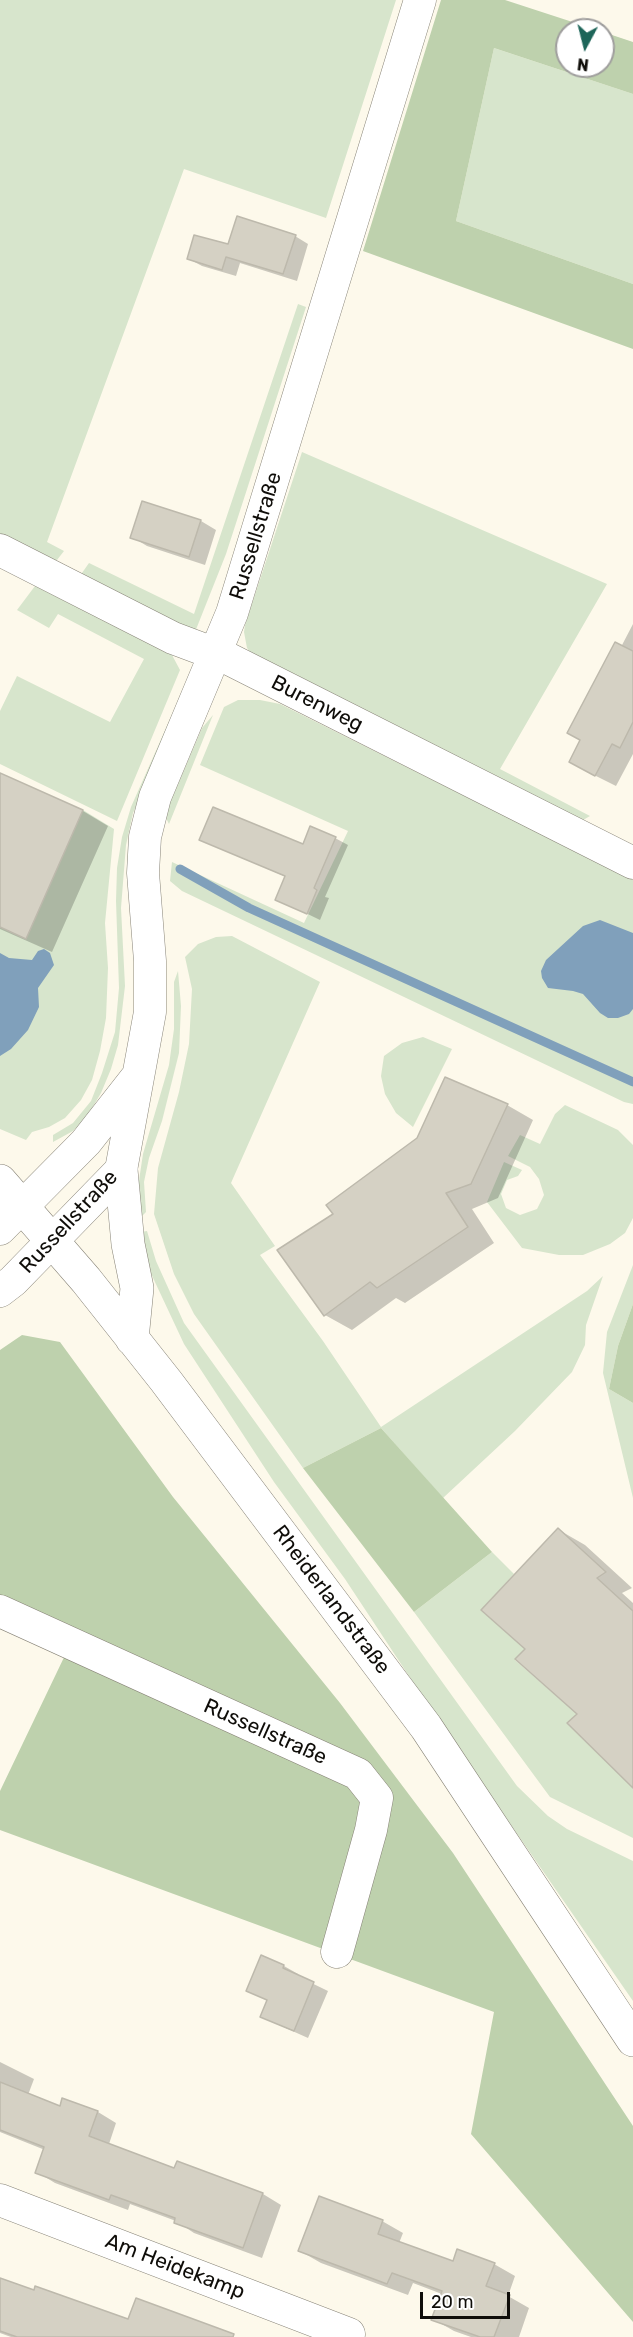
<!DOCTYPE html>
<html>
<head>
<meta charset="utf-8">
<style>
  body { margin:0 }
  #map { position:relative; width:633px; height:2337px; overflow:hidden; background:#fdf9eb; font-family:Rubik,sans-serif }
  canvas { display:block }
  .north { position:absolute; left:555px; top:18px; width:60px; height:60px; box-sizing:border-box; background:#fff; border:2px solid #9f9e9d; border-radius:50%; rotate:187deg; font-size:16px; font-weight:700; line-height:24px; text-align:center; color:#0f0d09 }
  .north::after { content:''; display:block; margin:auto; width:21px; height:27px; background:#1d6559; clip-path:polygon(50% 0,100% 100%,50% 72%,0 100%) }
  .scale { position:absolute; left:420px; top:2292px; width:90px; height:27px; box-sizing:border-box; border:3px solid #0f0d09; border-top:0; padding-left:8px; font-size:18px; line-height:21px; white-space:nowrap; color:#0f0d09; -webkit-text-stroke:4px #fff; paint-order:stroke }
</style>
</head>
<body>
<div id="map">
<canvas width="633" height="2337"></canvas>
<div class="north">N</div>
<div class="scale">20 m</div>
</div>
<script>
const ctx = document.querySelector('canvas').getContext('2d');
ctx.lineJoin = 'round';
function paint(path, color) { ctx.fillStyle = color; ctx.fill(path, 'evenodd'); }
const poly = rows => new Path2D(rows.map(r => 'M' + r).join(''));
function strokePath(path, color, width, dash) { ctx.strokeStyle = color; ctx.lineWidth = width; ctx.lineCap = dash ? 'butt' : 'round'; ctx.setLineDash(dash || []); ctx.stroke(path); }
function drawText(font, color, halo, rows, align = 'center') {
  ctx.font = font + ' Rubik,sans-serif'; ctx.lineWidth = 4.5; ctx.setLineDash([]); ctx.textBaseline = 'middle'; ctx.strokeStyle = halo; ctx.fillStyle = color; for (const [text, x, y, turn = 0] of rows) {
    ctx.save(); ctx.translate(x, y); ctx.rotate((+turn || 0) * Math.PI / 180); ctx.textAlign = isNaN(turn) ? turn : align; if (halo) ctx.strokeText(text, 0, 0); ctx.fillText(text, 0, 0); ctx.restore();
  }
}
paint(poly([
  [0,0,396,0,326,218,184,169,47,542,64,551,57,560,46,565,0,541],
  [494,48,633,94,633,284,456,221],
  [298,304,306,307,226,554,195,632,77,580,89,563,194,614],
  [302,452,607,584,500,769,590,816,578,823,256,660,247,648,244,632,245,625],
  [35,586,172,655,180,670,117,821,0,764,0,711,17,676,110,722,144,659,58,614,49,628,17,610],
  [186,683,187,695,133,813,126,845,121,908,125,986,118,1045,111,1069,101,1093,88,1115,73,1131,53,1142,53,1135,73,1123,91,1101,102,1073,115,1032,119,988,116,901,117,868,122,837,131,807],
  [238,700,260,700,280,704,633,880,633,1104,624,1102,182,891,170,881,172,862,304,923,348,831,200,765,224,707],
  [213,715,169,824,166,818,169,805,202,728],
  [83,810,114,829,105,923,108,968,106,1018,100,1051,92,1080,81,1100,65,1118,49,1127,32,1132,26,1140,0,1129,0,927,26,938],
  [232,936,320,982,231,1183,275,1246,260,1255,323,1341,381,1427,587,1291,603,1276,586,1325,585,1345,572,1372,515,1431,443,1498,381,1428,303,1468,194,1314,174,1274,154,1214,158,1168,179,1092,189,1044,192,989,185,957,198,944,216,937],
  [178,971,181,1006,179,1053,162,1121,149,1158,144,1182,146,1212,140,1218,138,1187,143,1154,169,1065,174,1029,174,982],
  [423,1037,452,1049,413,1127,396,1113,385,1094,381,1076,384,1056,402,1043],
  [565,1105,618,1130,633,1145,633,1218,625,1233,610,1244,583,1255,559,1255,522,1248,487,1202,504,1162,522,1170,518,1176,507,1180,501,1194,506,1208,520,1215,537,1209,544,1195,539,1179,530,1167,508,1156,520,1135,540,1144,555,1114],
  [147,1231,156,1261,184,1323,517,1786,548,1816,567,1829,633,1861,633,2001,434,1714,345,1579,274,1482,184,1344,147,1265,141,1232],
  [633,1265,633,1304,618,1346,609,1389,633,1403,633,1498,603,1373,607,1332],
  [492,1552,514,1574,481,1610,525,1649,515,1660,577,1714,567,1723,633,1788,633,1838,550,1797,414,1612]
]), '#d7e5cc');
paint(poly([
  [441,0,505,0,597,30,567,30,567,66,603,66,603,32,633,42,633,94,494,48,456,221,633,284,633,349,363,251],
  [633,1304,633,1403,609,1389,618,1346],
  [22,1335,60,1342,173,1497,340,1703,453,1853,633,2126,633,2322,471,2134,494,2012,0,1830,0,1791,68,1649,0,1618,0,1350],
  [381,1428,492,1552,414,1612,303,1468]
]), '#bed1ad');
paint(poly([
  [600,920,633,933,633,1009,629,1014,618,1018,608,1018,600,1013,583,994,573,991,548,988,542,978,541,971,546,960,583,926],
  [44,949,50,953,54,965,38,988,39,1007,28,1030,11,1049,0,1056,0,953,9,958,32,960,38,951]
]), '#80a0bb');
paint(poly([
  [295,236,308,244,297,281,240,263,236,276,202,266,189,259,229,246],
  [201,521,216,530,205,565,147,546,132,537],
  [633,624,633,754,616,786,590,773,582,740,621,647],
  [0,774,83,811,108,826,52,952,0,929],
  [335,838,348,845,325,897,329,898,320,920,277,899,286,877,201,839,304,846],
  [507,1105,533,1120,498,1198,472,1209,494,1243,405,1303,396,1298,352,1330,325,1315,335,1215],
  [559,1530,585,1545,632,1588,622,1593,633,1603,633,1786,527,1649],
  [284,1966,298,1974,297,1976,328,1991,308,2038,261,2017,268,2001,248,1990],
  [0,2062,34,2079,28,2095,60,2108,63,2100,98,2112,116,2123,109,2144,175,2170,178,2163,263,2194,281,2205,262,2258,194,2233,176,2221,130,2204,128,2210,55,2183,37,2172,45,2150,0,2132],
  [382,2221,403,2233,399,2243,454,2263,494,2264,515,2276,508,2296,529,2308,519,2337,471,2337,454,2331,433,2319,442,2294,413,2283,408,2295,321,2263,300,2251],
  [0,2280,129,2321,216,2337,11,2337,0,2333]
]), '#0003');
strokePath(poly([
  [180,869,249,908,633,1082]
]), '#80a0bb', 9);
const building = poly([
  [237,216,296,235,283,274,226,257,222,270,187,259,194,235,228,244,237,216],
  [142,501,201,520,189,557,130,538,142,501],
  [615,642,633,651,633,722,620,748,612,744,595,776,569,762,580,740,567,733,615,642],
  [0,773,83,810,26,939,0,927,0,773],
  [213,807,303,844,310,826,336,837,314,888,317,890,307,914,275,900,285,876,199,840,213,807],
  [445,1077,508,1104,471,1184,446,1193,468,1227,377,1288,370,1282,324,1316,277,1250,333,1214,326,1205,417,1138,445,1077],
  [558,1528,606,1572,597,1578,633,1611,633,1788,567,1723,577,1714,515,1659,525,1649,481,1610,558,1528],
  [261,1955,284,1965,283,1968,314,1982,294,2031,260,2017,267,2000,246,1991,261,1955],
  [0,2082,60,2106,62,2098,98,2111,89,2136,174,2168,177,2161,263,2193,243,2248,174,2223,175,2218,111,2195,109,2200,35,2173,44,2147,0,2130,0,2082],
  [319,2196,383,2220,378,2234,453,2261,457,2249,495,2263,486,2286,510,2295,494,2337,480,2337,431,2320,442,2291,392,2273,387,2284,298,2251,319,2196],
  [0,2278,34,2290,35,2286,128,2319,136,2298,234,2334,233,2337,17,2337,0,2331,0,2278]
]);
paint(building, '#d5d1c4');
strokePath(building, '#bdb9ac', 1.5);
const minor = poly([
  [0,550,173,638,229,659,633,863],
  [0,1229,86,1142,137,1077],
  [0,1291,13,1281,121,1170,150,1012,150,961,143,873,145,837,155,797,232,613,420,0],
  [0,1611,358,1774,377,1798,371,1830,337,1952],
  [0,2200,349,2334,348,2337]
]);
const secondary = poly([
  [121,1170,128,1244,137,1288,132,1339],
  [0,1181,86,1280,166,1381,426,1727,633,2040]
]);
strokePath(minor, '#878377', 33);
strokePath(secondary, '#878377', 34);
strokePath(minor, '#fff', 32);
strokePath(secondary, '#fff', 33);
drawText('21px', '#0f0d09', '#fff', [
  ["Russellstraße",256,536,-73],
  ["Burenweg",317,704,27],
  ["Russellstraße",69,1222,-47],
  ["Rheiderlandstraße",331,1600,53],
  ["Russellstraße",265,1732,24],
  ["Am Heidekamp",175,2267,21]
]);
</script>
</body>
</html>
